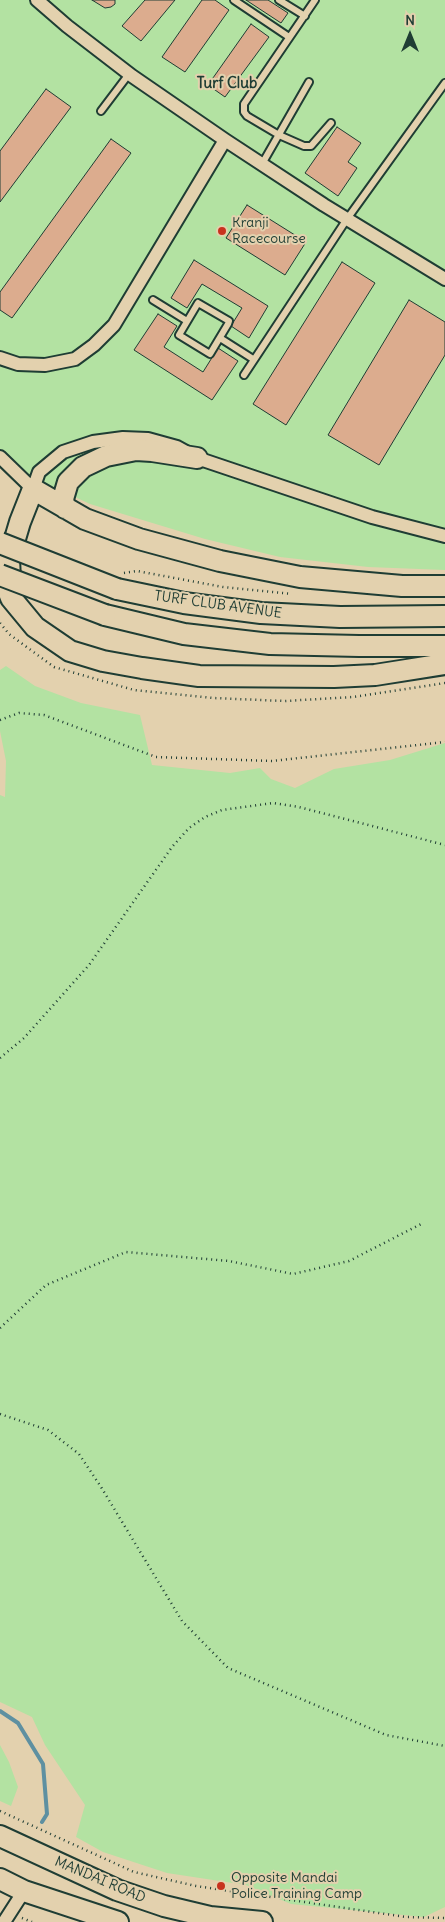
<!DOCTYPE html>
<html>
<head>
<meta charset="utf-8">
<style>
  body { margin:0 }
  #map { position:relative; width:445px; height:1922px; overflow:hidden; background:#e3d1ae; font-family:Delius,sans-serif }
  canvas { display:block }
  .north { position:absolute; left:385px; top:10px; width:50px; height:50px; -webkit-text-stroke:4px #e3d1ae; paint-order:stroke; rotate:0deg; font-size:14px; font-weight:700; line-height:20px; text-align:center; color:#1f3d34 }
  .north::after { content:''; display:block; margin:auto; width:18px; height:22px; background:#1f3d34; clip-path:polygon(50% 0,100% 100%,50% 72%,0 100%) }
</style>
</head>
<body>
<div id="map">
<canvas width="445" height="1922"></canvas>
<div class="north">N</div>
</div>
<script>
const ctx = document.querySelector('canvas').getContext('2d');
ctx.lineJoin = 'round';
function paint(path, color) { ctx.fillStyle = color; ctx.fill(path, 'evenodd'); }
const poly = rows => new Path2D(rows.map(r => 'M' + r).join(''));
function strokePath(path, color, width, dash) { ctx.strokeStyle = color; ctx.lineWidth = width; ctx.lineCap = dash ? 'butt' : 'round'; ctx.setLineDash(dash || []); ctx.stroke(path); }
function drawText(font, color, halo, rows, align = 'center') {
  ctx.font = font + ' Delius,sans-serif'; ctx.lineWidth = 4; ctx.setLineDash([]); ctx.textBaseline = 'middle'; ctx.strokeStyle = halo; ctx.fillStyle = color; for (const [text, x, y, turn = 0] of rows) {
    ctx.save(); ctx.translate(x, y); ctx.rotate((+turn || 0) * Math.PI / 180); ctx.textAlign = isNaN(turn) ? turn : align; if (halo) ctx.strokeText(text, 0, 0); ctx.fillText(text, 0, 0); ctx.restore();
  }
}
paint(poly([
  [0,0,445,0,445,570,368,567,280,557,205,539,90,504,0,462],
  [6,666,35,686,81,703,140,715,152,765,230,773,260,768,271,779,295,788,334,769,390,760,445,743,445,1907,424,1917,291,1904,246,1885,167,1873,103,1852,76,1837,85,1805,45,1745,32,1717,0,1702,0,795,5,797,6,761,0,731,0,670],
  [0,1745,9,1762,18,1787,11,1806,0,1801]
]), '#b3e2a2');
strokePath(poly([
  [0,1711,18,1723,43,1764,47,1814,42,1822]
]), '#5e90a1', 4);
const building = poly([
  [92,0,115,0,115,4,111,7,105,8,92,0],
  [145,0,175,0,141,41,122,26,145,0],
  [202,0,215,0,229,10,185,72,162,57,202,0],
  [246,0,268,0,288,13,281,23,246,0],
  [251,24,269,37,225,97,208,85,251,24],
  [46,89,71,107,0,202,0,151,46,89],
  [337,127,361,143,348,162,357,168,338,196,305,173,337,127],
  [111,139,131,153,12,318,0,310,0,292,111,139],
  [247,205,306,242,285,275,226,238,247,205],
  [194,260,268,306,249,338,231,326,242,308,202,284,187,308,171,298,194,260],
  [342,262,375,283,286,425,253,404,342,262],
  [409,300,445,322,445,355,379,465,328,435,409,300],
  [158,314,177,326,164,347,203,372,218,348,238,361,212,400,134,350,158,314]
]);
paint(building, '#dcac8e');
strokePath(building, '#1f3d34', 1);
const lane = poly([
  [234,0,289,37],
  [279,0,305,16],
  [315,0,244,104,244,112,247,116,279,135,304,146,311,146,331,123],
  [101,111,129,74],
  [262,164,309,82],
  [153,300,187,321],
  [198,303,229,321,228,324,210,354,179,335,198,303],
  [220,338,253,359],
  [244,375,347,219,445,83]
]);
const street = poly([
  [37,0,67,26,132,76,225,140,324,205,445,279],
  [0,358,18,364,45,365,75,359,94,345,114,325,225,140],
  [0,457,33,489,39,472,63,452,93,442,123,438,148,439,177,447,197,458,372,517,445,536],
  [4,1922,24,1891]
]);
const primary = poly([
  [65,508,63,499,68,482,83,467,106,456,136,450,152,451,197,458],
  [6,585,11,598,35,627,70,651,103,661,142,668,199,676,334,677,375,675,445,664],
  [117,589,184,603,261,613,340,617,445,616],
  [11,598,9,559,20,522,33,489,85,519,139,539,220,561,300,577,402,586,445,586],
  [105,615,184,634,270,644,359,646,445,646],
  [0,1836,117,1890,164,1906,210,1917,262,1922],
  [0,1879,24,1891,118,1922]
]);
strokePath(lane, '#1f3d34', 10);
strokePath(street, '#1f3d34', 16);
strokePath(primary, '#1f3d34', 24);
strokePath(poly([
  [124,573,137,571,223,587,292,594],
  [0,623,9,634,54,667,134,690,213,698,285,701,353,697,445,683],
  [0,720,19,713,44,715,156,757,272,761,445,742],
  [0,1058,24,1038,89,965,172,847,189,828,205,817,222,810,273,803,299,807,445,845],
  [0,1328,46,1285,126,1252,229,1261,293,1274,349,1261,423,1223],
  [0,1414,48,1430,79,1454,101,1487,182,1621,228,1668,386,1735,445,1746],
  [0,1811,134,1872,196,1886,406,1917,445,1918],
  [22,1918,32,1922]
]), '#1f3d34', 2.5, [1, 4]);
strokePath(lane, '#e3d1ae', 6);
strokePath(street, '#e3d1ae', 12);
strokePath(primary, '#e3d1ae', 20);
const primaryBridge = poly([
  [0,543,117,589],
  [0,575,105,615]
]);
strokePath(primaryBridge, '#1f3d34', 24, []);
strokePath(primaryBridge, '#e3d1ae', 20);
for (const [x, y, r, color] of [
  [222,231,5,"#c8321e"],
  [221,1886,5,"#c8321e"]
]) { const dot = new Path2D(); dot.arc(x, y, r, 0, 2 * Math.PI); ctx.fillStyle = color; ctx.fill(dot); strokePath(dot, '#e3d1ae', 2); }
drawText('14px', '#1f3d34', '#e3d1ae', [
  ["Kranji",232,223],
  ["Racecourse",232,239],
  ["Opposite Mandai",231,1878],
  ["Police Training Camp",231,1894]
], 'left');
drawText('14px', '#1f3d34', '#e3d1ae', [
  ["TURF CLUB AVENUE",218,605,8],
  ["MANDAI ROAD",100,1880,23]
]);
drawText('bold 15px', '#1f3d34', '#e3d1ae', [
  ["Turf Club",227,84]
]);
</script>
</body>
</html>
